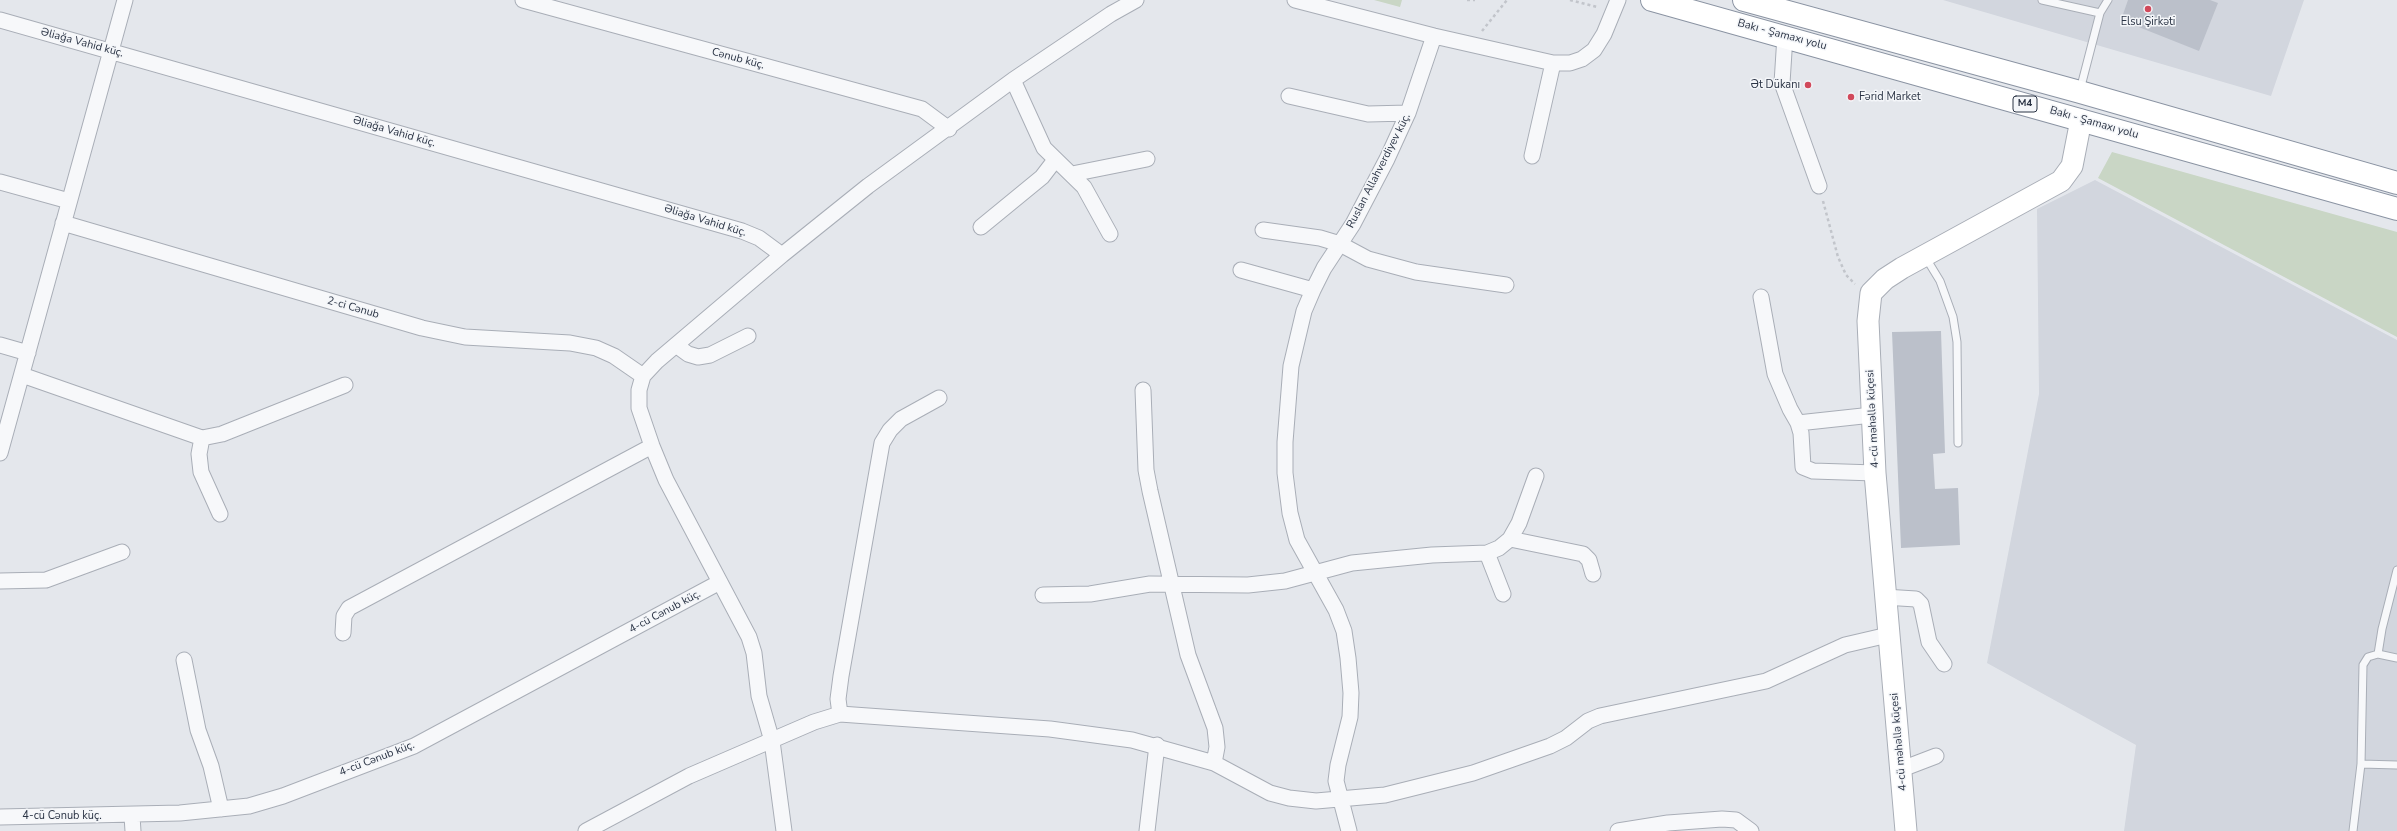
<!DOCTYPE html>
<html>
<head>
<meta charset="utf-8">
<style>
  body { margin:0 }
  canvas { display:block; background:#e4e7ec }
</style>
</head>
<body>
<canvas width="2397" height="831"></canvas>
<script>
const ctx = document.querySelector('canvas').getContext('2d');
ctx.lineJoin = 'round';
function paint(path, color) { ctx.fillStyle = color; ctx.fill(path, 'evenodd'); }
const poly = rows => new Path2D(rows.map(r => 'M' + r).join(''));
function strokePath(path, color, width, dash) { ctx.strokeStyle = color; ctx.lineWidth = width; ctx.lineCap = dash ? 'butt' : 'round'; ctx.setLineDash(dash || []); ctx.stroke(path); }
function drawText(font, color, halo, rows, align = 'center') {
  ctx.font = font + ' "Nunito Sans",sans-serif'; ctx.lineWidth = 3; ctx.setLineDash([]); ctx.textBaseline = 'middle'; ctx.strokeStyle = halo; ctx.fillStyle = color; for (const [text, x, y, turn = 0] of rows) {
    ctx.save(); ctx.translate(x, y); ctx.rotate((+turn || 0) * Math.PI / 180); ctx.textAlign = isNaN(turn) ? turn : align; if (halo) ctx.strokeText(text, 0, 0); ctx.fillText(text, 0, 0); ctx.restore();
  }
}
paint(poly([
  [1943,0,2304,0,2271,96],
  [2095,180,2397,340,2397,831,2124,831,2136,745,1987,663,2039,394,2037,209]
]), '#d2d6de');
paint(poly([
  [1374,0,1402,0,1400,7],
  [2112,152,2397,232,2397,337,2098,178]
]), '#c9d6c5');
paint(poly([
  [2128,0,2210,0,2218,3,2199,51,2121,20],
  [1941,331,1945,453,1933,454,1935,489,1958,488,1960,545,1901,548,1892,332]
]), '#bbc0ca');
const lane = poly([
  [2042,0,2100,13],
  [2080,90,2100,13,2108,0],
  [1926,258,1940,281,1953,317,1957,342,1958,443],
  [2378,654,2397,658],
  [2361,764,2397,765],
  [2353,831,2361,764,2363,665,2368,657,2378,654,2382,629,2397,570]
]);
const street = poly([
  [523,0,922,109,949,129],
  [1295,0,1434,36,1553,63,1570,63,1582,59,1594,50,1604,34,1618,0],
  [0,20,742,231,759,238,782,255],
  [1785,36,1782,83,1819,186],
  [1013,80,1044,148,1084,187,1110,234],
  [1289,96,1368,114,1408,113],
  [1532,156,1553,63],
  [1072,174,1147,159],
  [0,182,69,201],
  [63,223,422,328,465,337,570,343,596,348,614,356,643,376],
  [981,227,1042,177,1055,160],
  [1263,230,1320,238,1340,244,1368,259,1416,272,1506,285],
  [1241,270,1313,290],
  [1761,297,1775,374,1790,409,1798,423,1801,433,1803,467,1813,471,1875,473],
  [0,345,28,353],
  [677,346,688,354,698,357,710,355,748,336],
  [22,375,202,438,222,434,345,385],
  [1143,390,1146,470,1150,491,1188,655,1215,728,1217,747,1214,763],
  [1798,423,1872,415],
  [202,438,199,454,201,472,220,514],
  [0,453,125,0],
  [1510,539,1583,554,1589,560,1593,574],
  [1487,553,1503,594],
  [0,581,46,580,122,552],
  [1043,595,1090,594,1150,584,1248,585,1285,581,1352,563,1432,555,1487,553,1499,548,1510,539,1519,523,1536,476],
  [1884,597,1916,599,1921,604,1929,642,1944,664],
  [343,633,344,616,349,608,652,446],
  [184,660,198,730,211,766,221,809],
  [840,714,838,699,841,676,882,443,890,430,901,419,939,398],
  [1902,769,1936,756],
  [132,816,133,831],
  [0,817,180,813,249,806,283,796,414,746,720,582],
  [586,831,689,776,814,722,840,714,1050,729,1132,740,1214,763,1270,793,1289,798,1316,801,1385,795,1473,773,1550,746,1566,738,1588,721,1600,716,1766,681,1845,645,1888,635],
  [784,831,772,741,759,696,754,653,749,637,666,480,652,446,639,408,639,390,643,376,657,361,782,255,868,186,1013,80,1111,14,1136,0],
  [1147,831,1157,745],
  [1349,831,1336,781,1338,765,1350,717,1351,693,1348,658,1344,631,1336,610,1297,540,1290,513,1285,473,1285,442,1291,366,1304,311,1313,290,1324,268,1353,224,1387,159,1408,113,1434,36],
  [1618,831,1668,823,1722,819,1736,820,1751,831]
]);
const secondary = poly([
  [1906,831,1875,473,1868,321,1871,293,1885,279,1902,268,2061,181,2072,166,2081,120]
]);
const highway = poly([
  [1652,0,2397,209],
  [1744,0,2080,92,2397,183]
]);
strokePath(lane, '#a9aeb7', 9);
strokePath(street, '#a9aeb7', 17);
strokePath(secondary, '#a9aeb7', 23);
strokePath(highway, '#8b94a3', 24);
strokePath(poly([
  [1467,0,1475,0],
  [1570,0,1597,7],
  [1482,31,1507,0],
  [1823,201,1838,257,1846,275,1855,284]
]), '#c2c5cb', 2.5, [3, 3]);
strokePath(lane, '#f7f8fa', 7);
strokePath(street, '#f7f8fa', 15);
strokePath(secondary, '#fff', 21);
strokePath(highway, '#fff', 22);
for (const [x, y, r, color] of [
  [2148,9,4,"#d1495b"],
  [1808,85,4,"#d1495b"],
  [1851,97,4,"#d1495b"]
]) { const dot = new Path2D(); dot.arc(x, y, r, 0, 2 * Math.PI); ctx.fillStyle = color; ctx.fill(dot); strokePath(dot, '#f4f6f9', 1.5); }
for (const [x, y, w] of [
  [2025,104,24]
]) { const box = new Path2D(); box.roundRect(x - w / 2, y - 8, w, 16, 3); ctx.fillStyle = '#f4f6f9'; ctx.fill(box); strokePath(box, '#2b3445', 1); }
drawText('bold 10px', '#2b3445', null, [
  ["M4",2025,104]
]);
drawText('11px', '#2b3445', '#f4f6f9', [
  ["Elsu Şirkəti",2148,22],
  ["Ət Dükanı",1800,85,"right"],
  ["Fərid Market",1859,97,"left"]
]);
drawText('11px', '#2b3445', '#f4f6f9', [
  ["Bakı - Şamaxı yolu",1782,35,15],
  ["Əliağa Vahid küç.",82,43,15],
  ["Cənub küç.",738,59,15],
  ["Bakı - Şamaxı yolu",2094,123,16],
  ["Əliağa Vahid küç.",394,132,16],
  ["Ruslan Allahverdiyev küç.",1379,171,-63],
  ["Əliağa Vahid küç.",705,221,17],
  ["2-ci Cənub",353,308,16],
  ["4-cü məhəllə küçesi",1873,419,-93],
  ["4-cü Cənub küç.",665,612,-28],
  ["4-cü məhəllə küçesi",1899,742,-95],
  ["4-cü Cənub küç.",377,759,-21],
  ["4-cü Cənub küç.",62,816]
]);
</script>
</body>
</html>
